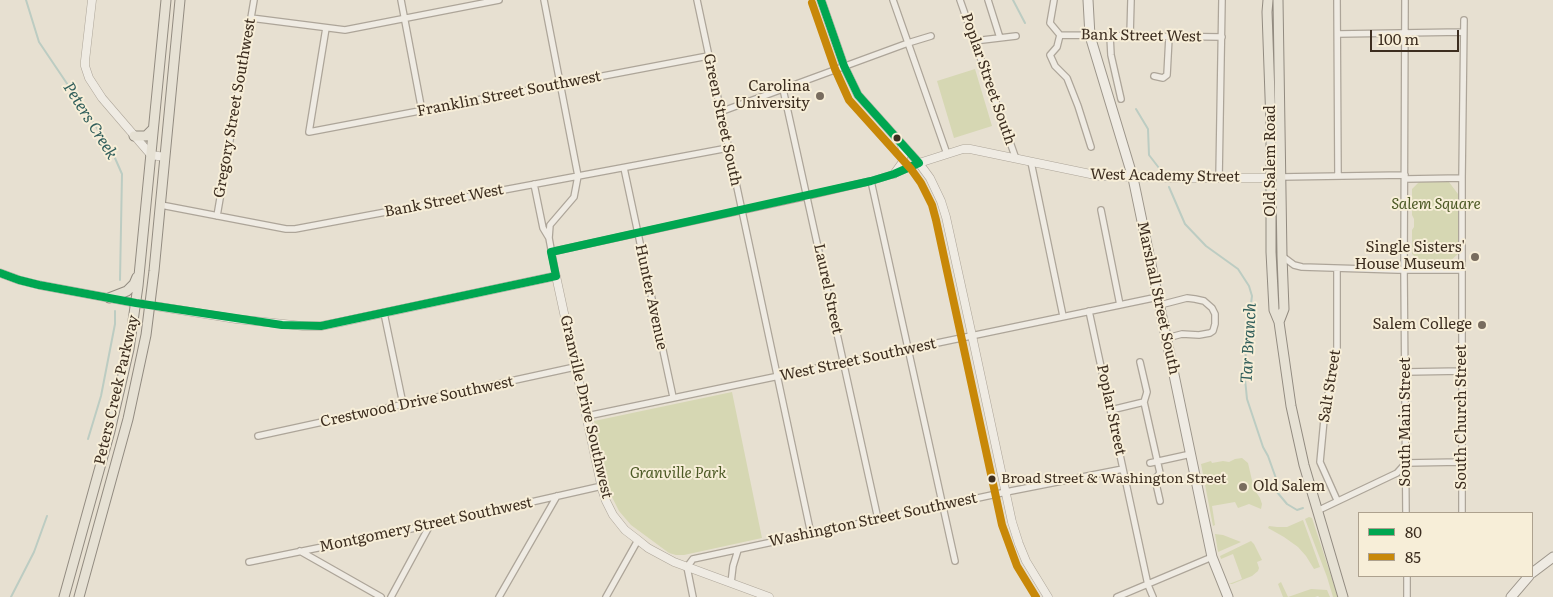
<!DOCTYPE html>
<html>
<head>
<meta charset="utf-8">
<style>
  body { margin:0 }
  #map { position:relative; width:1553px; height:597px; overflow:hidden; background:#e7e0d1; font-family:Literata,serif }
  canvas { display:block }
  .legend { position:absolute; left:1358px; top:512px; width:175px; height:65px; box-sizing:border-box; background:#f7eed8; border:1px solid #ada18e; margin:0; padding:6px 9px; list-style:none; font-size:15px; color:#3d2e20 }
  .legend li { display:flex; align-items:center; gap:10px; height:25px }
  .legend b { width:25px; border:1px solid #ada18e }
  .scale { position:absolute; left:1370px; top:30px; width:89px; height:22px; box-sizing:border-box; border:2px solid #3d2e20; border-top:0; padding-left:6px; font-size:15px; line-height:18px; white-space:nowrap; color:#3d2e20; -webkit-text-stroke:4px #f7eed8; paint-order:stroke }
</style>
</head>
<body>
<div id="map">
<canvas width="1553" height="597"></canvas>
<ul class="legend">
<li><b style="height:6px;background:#00a651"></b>80</li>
<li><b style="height:6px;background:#c88808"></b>85</li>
</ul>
<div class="scale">100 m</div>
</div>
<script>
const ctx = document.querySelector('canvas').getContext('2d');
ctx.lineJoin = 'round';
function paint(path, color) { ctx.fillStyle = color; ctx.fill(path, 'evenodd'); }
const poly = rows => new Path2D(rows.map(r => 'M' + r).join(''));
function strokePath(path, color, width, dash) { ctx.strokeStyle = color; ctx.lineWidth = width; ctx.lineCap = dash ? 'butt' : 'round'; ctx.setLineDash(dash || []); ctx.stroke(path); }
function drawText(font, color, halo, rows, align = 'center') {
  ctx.font = font + ' Literata,serif'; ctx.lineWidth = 4; ctx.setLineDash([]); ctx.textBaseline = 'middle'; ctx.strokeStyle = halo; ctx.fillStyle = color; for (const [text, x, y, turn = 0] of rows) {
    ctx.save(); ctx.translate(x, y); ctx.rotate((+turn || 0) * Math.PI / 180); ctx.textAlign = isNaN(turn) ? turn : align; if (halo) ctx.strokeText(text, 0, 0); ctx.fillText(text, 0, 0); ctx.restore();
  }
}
paint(poly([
  [975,69,992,126,954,138,937,81],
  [1419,182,1449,182,1458,194,1458,254,1449,262,1423,263,1412,254,1412,230,1414,227,1414,219,1412,215,1412,189],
  [732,392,762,538,684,555,676,555,669,553,631,525,619,511,611,495,594,421],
  [1242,458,1248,463,1254,489,1260,498,1262,504,1261,509,1249,504,1238,508,1235,502,1212,506,1215,525,1213,526,1201,464,1211,461,1212,463,1223,461,1229,462,1235,459],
  [1309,517,1312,518,1338,597,1333,597,1327,577,1305,519],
  [1303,520,1320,567,1314,569,1306,556,1298,547,1284,537,1268,528,1269,526,1277,527,1287,527],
  [1215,534,1223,535,1241,542,1218,552],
  [1251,541,1254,544,1262,560,1257,562,1259,568,1258,571,1252,576,1232,584,1229,584,1242,579,1233,554,1221,559,1220,556],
  [1281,582,1288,597,1311,589,1327,590,1330,597,1319,597,1318,596,1315,597,1283,597,1278,584]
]), '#d6d7b3');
strokePath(poly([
  [26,0,39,42,111,149,122,174,120,280],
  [1013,0,1025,23],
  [1136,109,1148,129,1149,155,1159,168],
  [1169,187,1185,224,1206,246,1238,269,1249,286,1252,296,1246,341,1245,379,1247,399,1263,447,1268,456,1278,484,1277,492,1287,504,1297,510,1303,508],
  [88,439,101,396,115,324,115,311],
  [11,597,34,552,47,516]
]), '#bcccc2', 2);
const minor = poly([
  [401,0,422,111],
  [544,0,578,176,574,197,550,225,549,238,556,276],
  [697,0,811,534],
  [893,0,947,154],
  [960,0,1016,159],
  [988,0,1000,38],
  [1054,0,1050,23,1060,35],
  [1337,0,1338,176],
  [1405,0,1404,270,1406,513],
  [251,18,345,30,499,0],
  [326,28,309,132,708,56],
  [1338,34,1463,32],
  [1060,35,1222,37],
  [1060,35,1057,47,1050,55,1055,66,1067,78,1078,106,1091,147],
  [1110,36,1111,55,1121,99],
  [1130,36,1131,0],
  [974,41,1016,36],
  [1154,76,1163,78,1167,75,1169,37],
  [783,89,878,519],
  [720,112,908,43,931,36],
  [1031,162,1063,316],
  [624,168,673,397],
  [1280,177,1405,175],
  [1219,178,1222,0],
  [1405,179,1462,178],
  [871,181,955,561],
  [534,184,543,228,549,238],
  [161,205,286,229,295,229,728,148],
  [1101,210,1120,305],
  [217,216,254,0],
  [551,252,803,197,871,181,894,174,919,163],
  [1282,256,1294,265,1302,267,1398,270,1462,270],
  [1160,305,1187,298,1195,299,1204,301,1212,308,1215,314,1215,324,1213,331,1210,333,1199,335,1182,334,1167,338],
  [1089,311,1148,585,1153,597],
  [384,313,403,404],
  [1140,362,1147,392,1144,402,1160,473,1155,479,1160,501],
  [1406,372,1462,371],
  [1111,410,1144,402],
  [587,416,1158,297],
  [258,436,575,367],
  [1150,463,1191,454],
  [1337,500,1320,462,1325,409,1337,352,1337,269],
  [1317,511,1397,473,1406,463,1461,462],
  [1462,513,1462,178,1464,20],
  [300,551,381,597],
  [249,562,430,525,602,486],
  [1407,576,1407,597],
  [731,583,733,566,738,550],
  [391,597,430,525],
  [499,597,557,496],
  [606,597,638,540],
  [693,597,687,567,693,559,1006,492,1123,469],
  [1117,597,1212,557]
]);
const tertiary = poly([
  [92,0,85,61,85,66,89,78,102,98,151,155,165,157],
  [821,0,844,66,858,95,919,163,930,178,941,201,946,217,973,340,1012,522,1019,544,1026,561,1048,597],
  [919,163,963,149,970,149,1100,176,1175,178,1272,178],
  [894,174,902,163,904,154,902,146],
  [0,273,19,280,39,285,136,303,236,319,303,326,321,326,341,322,556,276,602,489,606,501,613,515,625,530,638,540,648,548,674,562,769,597]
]);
const secondary = poly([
  [1088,0,1090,36,1133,178,1212,557,1228,597],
  [1532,573,1553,557],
  [1511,597,1529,576]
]);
const primary = poly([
  [1268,0,1267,12,1271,124,1271,252,1274,310,1279,322,1291,406,1304,465,1343,597],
  [1278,0,1282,256,1284,309,1279,322],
  [134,136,146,136,153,129],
  [109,298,127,291,134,284,137,277],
  [64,597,110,431,129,349,138,286,166,0],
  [79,597,128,419,146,335,154,271,180,0]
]);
strokePath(minor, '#ada599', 8);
strokePath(tertiary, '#ada599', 9);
strokePath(secondary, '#9c958a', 11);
strokePath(primary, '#928b80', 11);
strokePath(minor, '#efebe3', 5.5);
strokePath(tertiary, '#efebe3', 8);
strokePath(secondary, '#efebe3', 9);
strokePath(primary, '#e6e1d4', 9);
strokePath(poly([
  [0,273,19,280,39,285,136,303,282,325,321,326,556,276,551,252,871,181,894,174,919,163,858,95,844,66,821,0]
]), '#00a651', 8);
strokePath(poly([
  [812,3,835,69,849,100,911,169,921,183,932,205,936,220,1002,525,1017,566,1036,597]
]), '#c88808', 8);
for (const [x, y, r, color] of [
  [820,96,5,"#786c5e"],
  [897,138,4.5,"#3d2e20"],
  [1475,257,5,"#786c5e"],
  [1482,325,5,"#786c5e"],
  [992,479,4.5,"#3d2e20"],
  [1243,487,5,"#786c5e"]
]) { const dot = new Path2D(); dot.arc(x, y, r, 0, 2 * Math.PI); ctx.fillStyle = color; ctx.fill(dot); strokePath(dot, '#f7eed8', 2); }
drawText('14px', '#3d2e20', '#f7eed8', [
  ["Broad Street & Washington Street",1001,479]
], 'left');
drawText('15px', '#3d2e20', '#f7eed8', [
  ["Bank Street West",1141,36,1],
  ["Poplar Street South",988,79,71],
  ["Franklin Street Southwest",509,94,-11],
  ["Gregory Street Southwest",235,108,-80],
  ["Green Street South",722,120,78],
  ["Old Salem Road",1271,161,-90],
  ["West Academy Street",1165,176,1],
  ["Bank Street West",444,201,-11],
  ["Laurel Street",828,289,78],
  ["Hunter Avenue",651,297,78],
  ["Marshall Street South",1158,298,78],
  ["West Street Southwest",858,360,-12],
  ["Salt Street",1330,386,-81],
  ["Peters Creek Parkway",117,390,-77],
  ["Crestwood Drive Southwest",417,402,-12],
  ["Granville Drive Southwest",586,407,77],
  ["Poplar Street",1111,410,78],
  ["South Church Street",1462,417,-90],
  ["South Main Street",1406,422,-90],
  ["Washington Street Southwest",873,520,-12],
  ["Montgomery Street Southwest",426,525,-12]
]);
drawText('15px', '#3d2e20', '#f7eed8', [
  ["Carolina",810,87],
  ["University",810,104],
  ["Single Sisters'",1465,248],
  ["House Museum",1465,265],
  ["Salem College",1472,325],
  ["Old Salem",1253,487,"left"]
], 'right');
drawText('italic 15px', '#4d5a26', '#f7eed8', [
  ["Salem Square",1436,205],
  ["Granville Park",678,474]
]);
drawText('italic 16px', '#2f5d5a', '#f7eed8', [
  ["Peters Creek",90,121,58],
  ["Tar Branch",1249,343,-87]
]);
</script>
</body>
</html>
